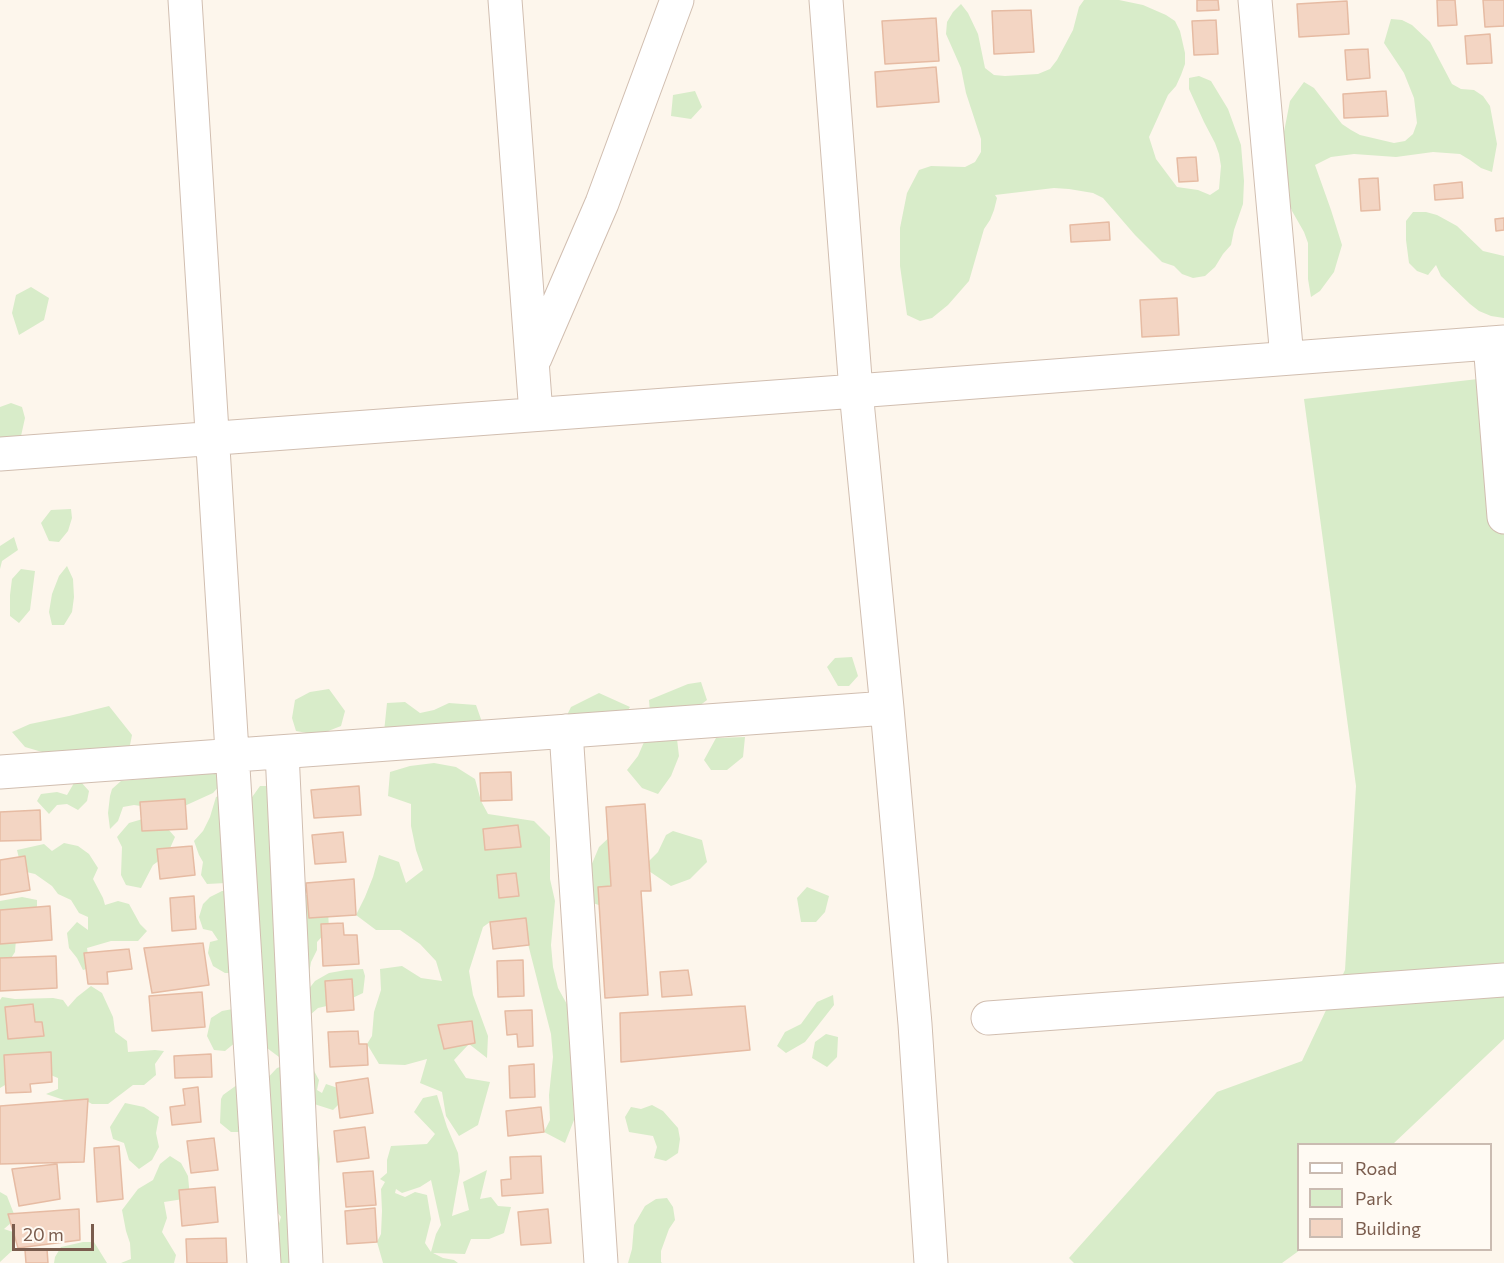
<!DOCTYPE html>
<html>
<head>
<meta charset="utf-8">
<style>
  body { margin:0 }
  #map { position:relative; width:1504px; height:1263px; overflow:hidden; background:#fdf6ec; font-family:Commissioner,sans-serif }
  canvas { display:block }
  .legend { position:absolute; left:1297px; top:1143px; width:195px; height:108px; box-sizing:border-box; background:#fffaf3; border:2px solid #cabbb1; margin:0; padding:8px 10px; list-style:none; font-size:18px; color:#7a5c4d }
  .legend li { display:flex; align-items:center; gap:12px; height:30px }
  .legend b { width:30px; border:2px solid #cabbb1 }
  .scale { position:absolute; left:12px; top:1224px; width:82px; height:27px; box-sizing:border-box; border:3px solid #7a5c4d; border-top:0; padding-left:8px; font-size:18px; line-height:21px; white-space:nowrap; color:#7a5c4d; -webkit-text-stroke:4px #fffaf3; paint-order:stroke }
</style>
</head>
<body>
<div id="map">
<canvas width="1504" height="1263"></canvas>
<ul class="legend">
<li><b style="height:8px;background:#fff"></b>Road</li>
<li><b style="height:16px;background:#d8ecc9"></b>Park</li>
<li><b style="height:16px;background:#f3d5c3"></b>Building</li>
</ul>
<div class="scale">20 m</div>
</div>
<script>
const ctx = document.querySelector('canvas').getContext('2d');
ctx.lineJoin = 'round';
function paint(path, color) { ctx.fillStyle = color; ctx.fill(path, 'evenodd'); }
const poly = rows => new Path2D(rows.map(r => 'M' + r).join(''));
function strokePath(path, color, width, dash) { ctx.strokeStyle = color; ctx.lineWidth = width; ctx.lineCap = dash ? 'butt' : 'round'; ctx.setLineDash(dash || []); ctx.stroke(path); }
paint(poly([
  [1084,0,1119,0,1143,5,1166,15,1175,21,1180,31,1185,53,1185,64,1181,75,1176,86,1168,95,1149,137,1156,159,1177,187,1198,190,1210,195,1219,189,1221,166,1219,154,1215,143,1204,122,1189,89,1189,78,1199,76,1211,81,1228,109,1241,145,1244,181,1243,204,1234,230,1231,245,1223,254,1215,267,1205,276,1193,278,1182,274,1174,266,1162,262,1135,235,1103,198,1093,193,1069,189,1054,188,995,195,997,198,994,210,990,220,984,229,969,281,948,305,932,318,920,321,907,315,900,266,900,228,907,193,919,170,931,166,965,167,975,162,981,152,981,139,966,93,961,68,946,34,947,22,953,12,961,4,968,13,978,34,985,68,994,75,1005,76,1038,74,1050,69,1057,60,1073,30,1079,7],
  [1391,19,1402,20,1412,25,1430,42,1452,84,1461,89,1474,90,1483,96,1490,106,1497,144,1492,172,1481,168,1470,160,1460,154,1433,152,1396,157,1354,154,1331,157,1315,165,1331,210,1342,245,1334,272,1320,291,1311,297,1308,279,1308,243,1304,232,1292,211,1284,190,1282,142,1290,101,1304,82,1314,88,1342,124,1351,130,1360,135,1394,143,1405,141,1413,134,1417,123,1414,98,1404,73,1384,43],
  [695,91,702,107,691,119,671,116,673,95],
  [1413,212,1426,212,1437,215,1457,226,1483,251,1504,256,1504,318,1491,316,1479,311,1470,304,1441,276,1436,265,1428,275,1417,271,1409,263,1406,240,1406,221],
  [31,287,49,298,44,320,19,335,12,313,16,295],
  [1504,376,1504,1039,1393,1144,1298,1144,1298,1250,1300,1250,1282,1263,1074,1263,1069,1258,1217,1092,1302,1061,1345,970,1356,786,1304,399],
  [11,403,22,407,25,418,21,436,0,444,0,407],
  [71,509,72,518,68,531,59,542,49,541,41,523,51,510],
  [14,537,18,550,2,561,0,569,0,546],
  [67,566,73,579,74,597,72,612,64,625,52,625,49,612,52,594,59,576],
  [21,569,35,571,30,610,19,623,10,616,10,595,12,579],
  [852,657,858,676,849,686,838,686,827,667,835,658],
  [701,682,707,700,690,713,650,713,649,700,688,684],
  [329,689,345,711,341,726,318,735,296,731,292,718,295,700,310,692],
  [599,693,630,707,626,713,566,717,571,707],
  [405,702,420,713,434,710,449,703,476,705,482,722,384,732,387,703],
  [109,706,132,735,129,750,59,757,25,747,12,732,30,724,69,716],
  [745,737,743,757,727,770,711,770,704,760,716,738],
  [677,739,679,756,671,776,658,794,642,788,627,770,638,756,644,742],
  [434,763,456,767,475,779,481,801,488,814,534,821,550,837,550,879,555,901,551,945,553,967,558,988,569,1008,574,1120,565,1143,544,1132,550,1120,549,1095,553,1057,551,1034,527,940,513,921,490,922,483,927,469,971,473,995,488,1036,487,1058,469,1044,454,1060,466,1078,490,1082,478,1125,459,1136,446,1116,442,1092,420,1083,427,1059,405,1065,379,1064,367,1044,372,1036,374,1012,381,990,380,969,402,966,421,978,442,981,436,961,420,944,400,930,376,930,356,915,365,897,373,877,379,855,399,862,406,883,423,870,416,850,411,826,411,804,388,796,390,772,410,766],
  [214,772,222,783,213,793,180,808,155,808,134,805,123,807,118,821,110,829,108,813,110,796,112,789,121,781],
  [81,782,89,791,87,801,78,810,67,804,57,805,49,814,37,801,41,794,57,792,67,795,74,783],
  [260,786,274,786,302,893,314,898,328,911,329,929,317,942,317,950,311,962,308,979,308,990,315,981,329,973,346,970,363,969,365,976,363,993,344,1002,318,1008,310,1015,283,1044,279,1057,263,1045,242,1037,225,1051,214,1050,207,1036,211,1018,222,1011,238,1008,234,973,225,973,213,966,208,953,210,942,218,940,212,931,203,929,199,917,203,904,210,897,222,891,232,891,226,883,207,884,201,875,203,862,199,855,194,841,203,831,210,817,216,797,228,792,250,800],
  [153,816,161,821,175,837,167,855,153,865,141,888,126,885,121,875,122,847,117,837,129,823],
  [616,831,613,910,590,902,591,866,599,847],
  [673,831,702,840,707,862,690,879,671,886,643,867,658,852,666,835],
  [64,843,78,846,89,854,98,868,93,879,103,898,105,905,118,901,129,904,140,924,147,931,138,941,111,941,87,948,90,968,83,970,77,958,69,948,67,933,77,922,88,930,88,917,79,913,71,900,58,894,52,886,35,874,22,871,17,850,44,844,52,851],
  [807,887,829,896,825,912,816,922,801,922,797,898],
  [22,897,37,900,37,912,16,939,15,952,6,966,0,972,0,901],
  [91,986,102,993,113,1017,115,1032,127,1041,128,1052,155,1050,164,1051,155,1064,156,1075,144,1085,133,1085,108,1104,92,1104,83,1099,70,1102,46,1094,58,1089,58,1078,48,1074,10,1082,0,1088,0,1000,2,997,15,999,53,998,63,1000,68,1007,77,997],
  [833,995,834,1005,805,1042,786,1053,777,1046,785,1032,801,1024,817,1002],
  [826,1034,838,1037,837,1057,827,1067,812,1058,815,1042],
  [289,1064,313,1069,319,1080,317,1090,322,1093,326,1084,341,1089,343,1100,333,1110,314,1104,301,1132,318,1146,320,1159,319,1175,307,1194,301,1263,280,1263,276,1233,281,1217,274,1208,253,1169,274,1146,272,1136,247,1132,231,1132,220,1123,221,1099,223,1095,241,1082,261,1085,277,1068],
  [437,1095,447,1127,458,1153,460,1171,452,1216,469,1210,463,1182,487,1170,480,1199,491,1197,498,1206,511,1207,504,1233,489,1239,471,1239,465,1254,433,1253,443,1258,454,1260,458,1263,383,1263,377,1242,381,1234,382,1211,381,1189,385,1182,380,1179,387,1173,387,1160,391,1146,427,1144,435,1134,414,1112,423,1098],
  [431,1180,441,1225,436,1234,431,1252,425,1243,431,1219,427,1195,415,1192,405,1197,395,1193,396,1189,402,1193,420,1187],
  [125,1103,144,1107,159,1117,156,1133,159,1147,152,1160,139,1169,129,1160,124,1143,113,1139,110,1127],
  [652,1105,663,1111,678,1128,680,1139,678,1153,666,1161,654,1158,657,1147,653,1136,629,1132,625,1117,631,1107,641,1109],
  [170,1156,181,1163,188,1176,190,1198,164,1202,167,1218,162,1232,176,1255,174,1263,121,1263,131,1259,130,1243,126,1231,122,1210,138,1189,153,1180,160,1164],
  [0,1192,7,1196,14,1214,12,1222,4,1229,13,1232,15,1248,0,1262],
  [667,1198,673,1207,675,1220,669,1229,661,1251,661,1262,662,1263,628,1263,632,1249,634,1225,645,1206,656,1199],
  [83,1242,94,1242,107,1263,54,1263,55,1257,61,1247]
]), '#d8ecc9');
const building = poly([
  [1197,0,1218,0,1219,10,1197,11,1197,0],
  [1437,0,1455,0,1457,25,1438,26,1437,0],
  [1483,0,1504,0,1504,26,1485,27,1483,0],
  [1347,1,1349,34,1299,37,1297,4,1347,1],
  [1031,10,1034,52,994,54,992,11,1031,10],
  [936,18,939,61,885,64,882,21,936,18],
  [1216,20,1218,54,1194,55,1192,21,1216,20],
  [1490,34,1492,63,1467,64,1465,36,1490,34],
  [1368,49,1370,78,1347,80,1345,50,1368,49],
  [936,67,939,102,877,107,875,72,936,67],
  [1386,91,1388,116,1344,118,1343,94,1386,91],
  [1196,157,1198,181,1179,182,1177,158,1196,157],
  [1378,178,1380,210,1361,211,1359,179,1378,178],
  [1462,182,1463,198,1435,200,1434,185,1462,182],
  [1504,218,1504,230,1496,231,1495,219,1504,218],
  [1109,222,1110,240,1071,242,1070,225,1109,222],
  [1177,298,1179,335,1142,337,1140,300,1177,298],
  [511,772,512,800,481,801,480,773,511,772],
  [359,786,361,815,314,818,311,790,359,786],
  [185,799,187,829,142,831,140,802,185,799],
  [645,804,651,891,641,891,648,995,605,998,598,887,611,886,606,807,645,804],
  [40,810,41,840,0,841,0,812,40,810],
  [518,825,521,847,485,850,483,829,518,825],
  [343,832,346,862,315,864,312,835,343,832],
  [192,846,195,875,160,879,157,849,192,846],
  [25,856,30,890,0,895,0,860,25,856],
  [516,873,519,896,499,898,497,875,516,873],
  [354,879,356,915,309,918,306,883,354,879],
  [194,896,196,929,172,931,170,898,194,896],
  [50,906,52,940,0,944,0,910,50,906],
  [526,918,529,945,493,949,490,922,526,918],
  [343,923,344,935,357,935,359,964,323,966,321,924,343,923],
  [203,943,209,985,152,993,144,948,203,943],
  [129,949,132,969,107,972,108,984,88,984,84,953,129,949],
  [56,956,57,988,0,991,0,958,56,956],
  [523,960,524,996,498,997,497,961,523,960],
  [688,970,692,995,662,997,660,972,688,970],
  [352,979,354,1010,327,1012,325,981,352,979],
  [202,992,205,1027,152,1031,149,996,202,992],
  [33,1004,35,1022,42,1022,44,1036,8,1039,5,1007,33,1004],
  [745,1006,750,1050,621,1062,620,1013,745,1006],
  [532,1010,533,1046,518,1047,517,1034,507,1035,505,1011,532,1010],
  [472,1021,475,1043,444,1049,438,1025,472,1021],
  [358,1031,359,1044,367,1044,368,1065,330,1067,328,1032,358,1031],
  [51,1052,52,1082,30,1084,31,1092,6,1093,4,1055,51,1052],
  [211,1054,212,1077,175,1078,174,1056,211,1054],
  [534,1064,535,1097,510,1098,509,1066,534,1064],
  [368,1078,373,1113,340,1118,336,1083,368,1078],
  [198,1087,201,1122,172,1125,170,1107,185,1105,183,1089,198,1087],
  [88,1099,84,1162,0,1164,0,1106,88,1099],
  [541,1107,544,1132,508,1136,506,1111,541,1107],
  [365,1127,369,1158,337,1162,334,1131,365,1127],
  [214,1138,218,1170,191,1173,187,1141,214,1138],
  [119,1146,123,1199,97,1202,94,1148,119,1146],
  [541,1156,543,1193,502,1196,501,1180,511,1179,510,1157,541,1156],
  [57,1164,60,1199,19,1206,12,1169,57,1164],
  [373,1171,376,1205,346,1207,343,1173,373,1171],
  [215,1187,218,1222,182,1226,179,1190,215,1187],
  [375,1208,377,1242,347,1244,345,1211,375,1208],
  [79,1209,80,1240,18,1248,8,1214,79,1209],
  [548,1209,551,1243,521,1245,518,1212,548,1209],
  [226,1238,227,1263,187,1263,186,1239,226,1238],
  [47,1249,48,1263,26,1263,25,1250,47,1249]
]);
paint(building, '#f3d5c3');
strokePath(building, '#e6bba3', 1.5);
const minor = poly([
  [185,0,264,1263],
  [505,0,536,414],
  [826,0,856,391,887,708,915,1024,931,1263],
  [1255,0,1287,358],
  [1490,343,1504,517],
  [535,358,602,203,677,0],
  [0,454,856,391,1504,342],
  [566,731,601,1263],
  [282,752,306,1263],
  [0,772,887,708],
  [988,1018,1504,980]
]);
strokePath(minor, '#d1beb0', 35);
strokePath(minor, '#fff', 33);
</script>
</body>
</html>
